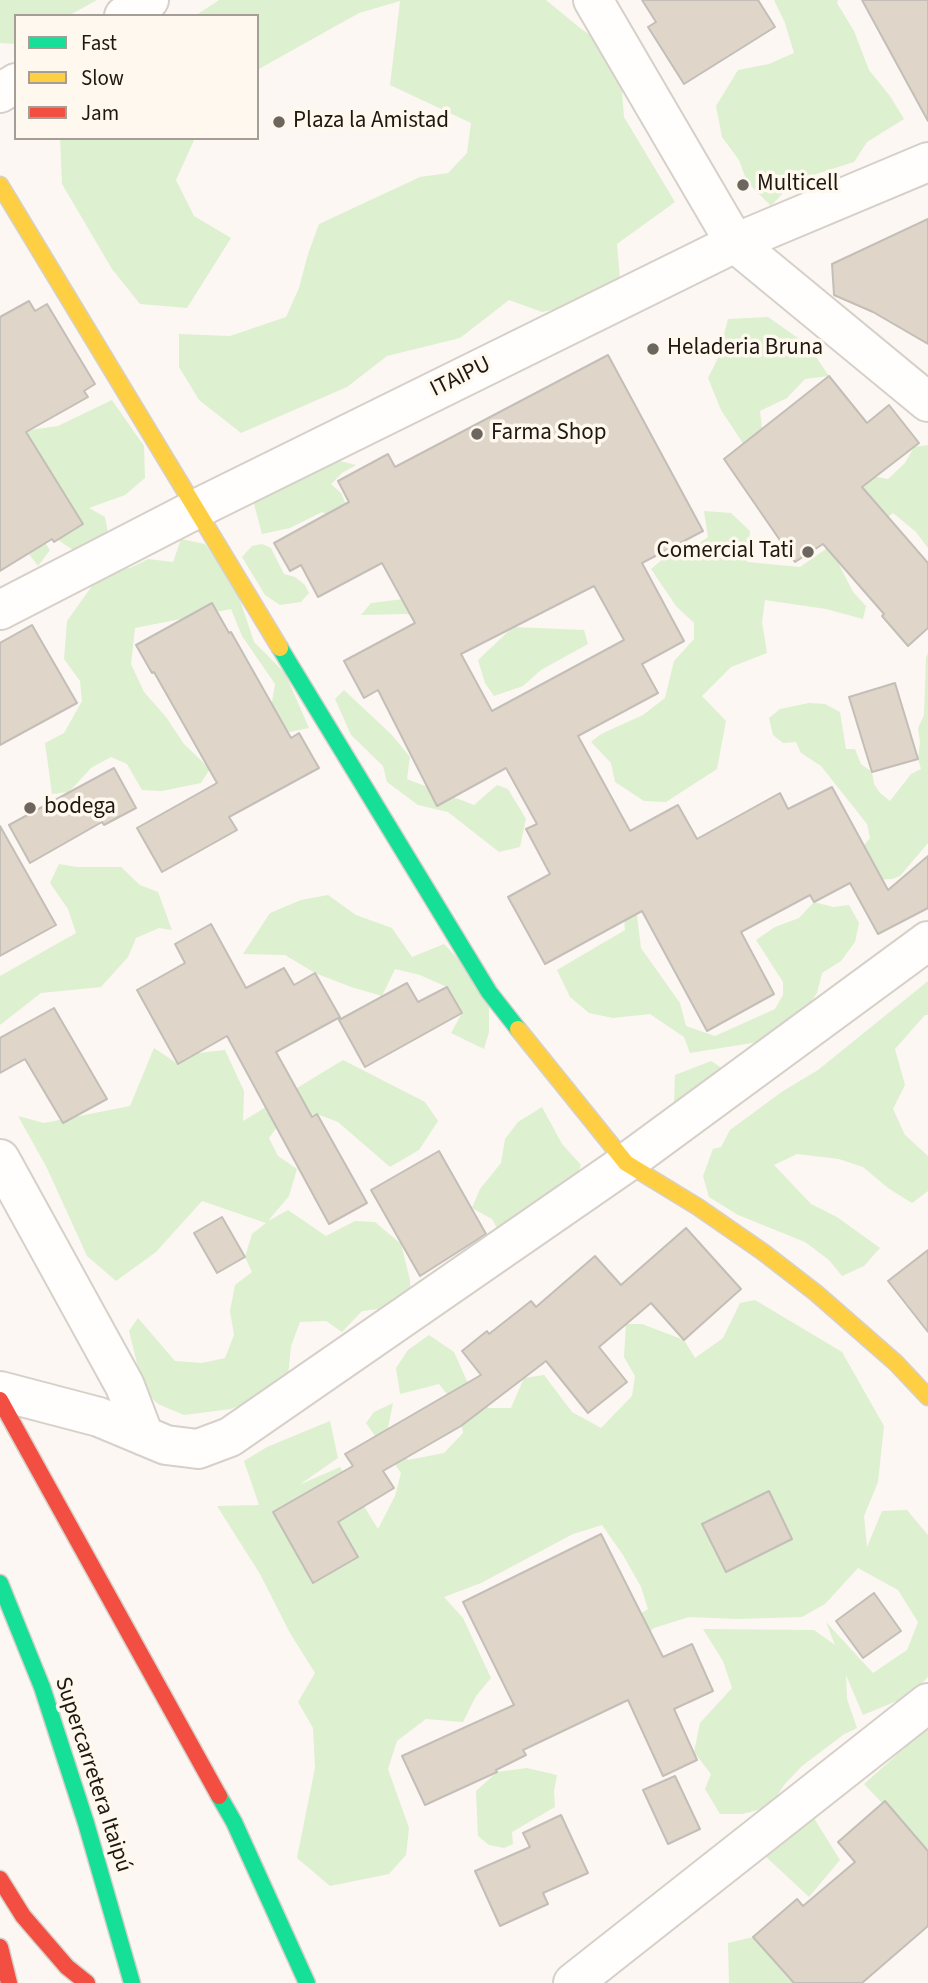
<!DOCTYPE html>
<html>
<head>
<meta charset="utf-8">
<style>
  body { margin:0 }
  #map { position:relative; width:928px; height:1983px; overflow:hidden; background:#fcf7f2; font-family:"Source Sans 3",sans-serif }
  canvas { display:block }
  .legend { position:absolute; left:14px; top:14px; width:245px; height:126px; box-sizing:border-box; background:#fff8ef; border:2px solid #a59e96; margin:0; padding:9px 12px; list-style:none; font-size:21px; color:#1e1810 }
  .legend li { display:flex; align-items:center; gap:14px; height:35px }
  .legend b { width:35px; border:2px solid #a59e96 }
</style>
</head>
<body>
<div id="map">
<canvas width="928" height="1983"></canvas>
<ul class="legend">
<li><b style="height:9px;background:#16e098"></b>Fast</li>
<li><b style="height:9px;background:#ffcf43"></b>Slow</li>
<li><b style="height:9px;background:#f24e42"></b>Jam</li>
</ul>
</div>
<script>
const ctx = document.querySelector('canvas').getContext('2d');
ctx.lineJoin = 'round';
function paint(path, color) { ctx.fillStyle = color; ctx.fill(path, 'evenodd'); }
const poly = rows => new Path2D(rows.map(r => 'M' + r).join(''));
function strokePath(path, color, width, dash) { ctx.strokeStyle = color; ctx.lineWidth = width; ctx.lineCap = dash ? 'butt' : 'round'; ctx.setLineDash(dash || []); ctx.stroke(path); }
function drawText(font, color, halo, rows, align = 'center') {
  ctx.font = font + ' "Source Sans 3",sans-serif'; ctx.lineWidth = 7; ctx.setLineDash([]); ctx.textBaseline = 'middle'; ctx.strokeStyle = halo; ctx.fillStyle = color; for (const [text, x, y, turn = 0] of rows) {
    ctx.save(); ctx.translate(x, y); ctx.rotate((+turn || 0) * Math.PI / 180); ctx.textAlign = isNaN(turn) ? turn : align; if (halo) ctx.strokeText(text, 0, 0); ctx.fillText(text, 0, 0); ctx.restore();
  }
}
paint(poly([
  [0,0,97,0,68,16,16,16,16,44,0,43],
  [219,0,546,0,580,28,619,55,624,117,675,202,617,244,621,291,586,303,542,312,509,300,460,338,387,356,347,387,241,433,199,400,179,367,179,334,230,336,286,317,299,288,308,254,319,224,420,177,448,173,467,153,471,123,390,85,400,1,359,13,257,70,257,16,195,16],
  [774,0,838,0,837,3,854,31,869,70,890,96,904,119,867,142,854,162,794,181,771,206,747,182,739,160,722,137,716,106,738,70,769,64,794,53,785,23],
  [60,138,195,138,176,180,194,216,231,238,187,308,140,304,112,269,62,184],
  [768,317,798,338,814,354,829,376,805,379,787,398,760,411,763,437,744,445,721,410,708,378,718,358,728,319],
  [112,400,144,446,145,478,125,495,89,508,105,517,108,533,82,556,31,522,50,550,38,566,0,516,0,444,30,430,58,426],
  [928,445,928,548,916,532,893,513,871,531,848,464,871,476,888,479,905,463,914,447],
  [332,459,356,465,342,473,331,484,341,493,347,507,334,519,322,512,290,528,262,534,254,504,265,488],
  [704,511,731,513,750,531,747,562,800,567,836,542,850,551,839,564,853,592,866,606,863,619,826,609,765,600,762,622,767,653,731,667,702,696,726,721,717,769,666,802,644,801,615,782,611,763,591,742,601,734,643,715,665,698,674,661,694,639,694,623,676,606,651,569,665,557,695,546,708,537],
  [181,539,205,544,235,585,254,642,285,673,309,728,280,734,244,705,272,702,275,684,242,636,231,609,135,628,131,664,144,692,166,717,184,744,210,769,201,783,162,791,142,790,127,764,111,757,91,768,69,792,52,794,45,743,64,733,82,701,80,681,64,659,67,621,104,569,130,568,148,559,173,562],
  [262,544,271,548,284,574,295,577,305,585,309,593,301,602,280,605,265,595,242,557,252,546],
  [412,598,439,622,406,614,361,615,371,603],
  [513,627,584,630,588,644,541,670,523,686,494,696,485,683,478,660],
  [928,653,928,843,900,876,892,879,872,880,855,856,870,838,867,824,821,766,801,753,796,742,783,743,773,735,769,718,780,709,809,703,825,704,840,712,846,749,855,749,861,764,872,772,874,784,880,793,890,801,911,774,921,769,918,759,920,742,918,728,924,715,926,658],
  [344,690,392,735,410,757,407,779,474,805,497,785,508,789,526,819,520,847,499,852,448,812,418,805,387,782,383,766,351,735,335,699],
  [59,864,77,867,121,867,140,885,158,892,172,930,159,928,136,938,128,957,101,987,41,993,0,1025,0,976,76,933,68,909,50,883],
  [328,895,356,915,392,928,412,957,444,944,489,992,489,1032,484,1049,451,1033,462,1013,447,987,420,975,395,969,382,996,351,987,315,973,285,955,243,954,270,913,301,900],
  [814,902,833,907,849,905,859,923,855,942,841,961,822,973,817,993,796,1024,764,1041,690,1053,684,1037,650,1014,613,1018,589,1013,570,997,557,970,625,930,623,905,637,916,641,948,680,1003,686,1026,715,1036,775,1009,783,995,783,982,756,940,775,927,799,918],
  [928,981,928,1015,925,1015,895,1049,905,1085,893,1109,905,1135,928,1156,928,1191,912,1203,888,1188,863,1167,839,1159,797,1154,774,1165,811,1204,837,1217,880,1248,864,1266,842,1276,829,1260,805,1242,738,1215,709,1197,703,1176,713,1149,721,1147,730,1130,783,1091,818,1070],
  [154,1048,178,1064,198,1053,225,1050,244,1091,243,1121,343,1060,425,1102,438,1121,419,1150,390,1167,338,1122,317,1114,282,1120,269,1138,278,1156,297,1169,289,1196,268,1221,288,1210,326,1236,355,1221,375,1222,401,1244,410,1280,411,1305,362,1311,342,1332,326,1321,300,1322,291,1346,287,1386,231,1409,184,1415,158,1404,144,1391,129,1331,138,1318,175,1361,202,1363,225,1358,234,1335,230,1311,235,1285,252,1272,245,1257,252,1234,266,1223,202,1201,156,1252,116,1281,87,1256,47,1168,18,1116,44,1123,130,1106],
  [711,1061,731,1074,702,1097,674,1102,675,1075],
  [542,1107,562,1144,581,1165,572,1187,500,1234,492,1219,472,1208,480,1189,501,1163,505,1139,518,1122],
  [755,1300,842,1352,884,1426,878,1482,864,1516,867,1547,882,1511,907,1510,928,1535,928,1677,911,1695,863,1715,846,1675,847,1699,857,1728,843,1735,802,1766,784,1785,770,1807,742,1814,720,1814,705,1789,711,1774,694,1752,700,1723,732,1688,723,1661,703,1629,814,1630,835,1645,826,1622,873,1673,907,1650,918,1622,898,1590,858,1568,825,1604,802,1617,737,1619,689,1617,654,1628,633,1644,622,1626,648,1609,641,1587,623,1555,602,1525,573,1534,481,1583,444,1597,463,1618,491,1678,476,1696,463,1722,426,1719,397,1741,388,1769,409,1828,406,1855,389,1874,330,1886,297,1858,315,1768,313,1728,298,1702,315,1673,290,1633,260,1574,217,1506,259,1505,244,1461,267,1447,330,1421,338,1458,299,1485,340,1467,378,1529,395,1496,401,1473,366,1423,374,1412,393,1403,388,1428,408,1460,444,1453,463,1433,459,1409,439,1384,400,1394,396,1368,408,1350,429,1335,454,1352,467,1381,488,1408,511,1408,524,1378,544,1375,572,1412,601,1428,632,1396,635,1376,624,1357,626,1324,642,1324,684,1340,695,1358,723,1338,740,1303],
  [928,1727,928,1851,864,1784],
  [527,1768,557,1775,554,1791,555,1807,512,1832,513,1844,504,1848,489,1845,478,1836,476,1791,497,1772],
  [812,1815,840,1860,809,1897,764,1855],
  [753,1937,794,1983,729,1983,728,1943]
]), '#ddf0d0');
const building = poly([
  [642,0,758,0,775,27,684,84,648,27,656,22,642,0],
  [862,0,928,0,928,121,862,0],
  [928,219,928,344,873,312,834,295,832,264,928,219],
  [29,301,35,311,47,304,95,384,84,391,88,397,26,432,83,524,54,542,52,539,0,571,0,317,29,301],
  [608,355,703,531,642,563,684,641,642,664,658,693,578,736,630,831,678,805,697,839,780,793,788,809,832,787,888,890,928,856,928,908,878,934,850,883,814,902,810,895,741,932,774,994,707,1031,642,911,545,964,508,897,550,874,526,829,537,824,506,768,437,806,378,690,364,698,344,661,415,623,382,563,318,597,301,565,290,571,274,543,349,502,338,481,388,454,395,467,608,355],
  [594,586,624,640,492,711,461,654,594,586],
  [829,376,867,423,889,405,919,443,862,487,928,563,928,628,908,646,882,616,884,614,823,544,795,562,724,459,829,376],
  [212,603,229,633,231,632,291,738,299,733,319,768,229,817,237,830,162,872,137,828,217,783,154,672,152,673,136,645,212,603],
  [32,625,77,703,0,745,0,643,32,625],
  [895,683,918,759,872,772,849,697,895,683],
  [114,768,136,808,104,825,102,822,30,863,9,825,114,768],
  [0,826,56,925,0,956,0,826],
  [211,924,246,988,284,968,294,985,315,973,340,1017,276,1052,312,1117,317,1114,367,1203,329,1224,227,1036,178,1064,137,990,185,963,175,944,211,924],
  [407,983,418,1002,447,987,462,1013,365,1067,339,1020,407,983],
  [54,1008,107,1099,63,1123,25,1059,0,1073,0,1038,54,1008],
  [439,1151,486,1234,420,1276,371,1190,439,1151],
  [222,1217,245,1257,217,1273,194,1233,222,1217],
  [686,1228,741,1289,684,1340,651,1303,599,1347,627,1382,588,1413,546,1361,461,1426,383,1471,394,1488,338,1522,358,1557,313,1583,273,1512,353,1466,345,1454,481,1375,462,1351,487,1331,489,1334,531,1301,536,1307,595,1256,621,1285,686,1228],
  [928,1250,928,1332,888,1281,928,1250],
  [769,1491,792,1539,726,1572,702,1524,769,1491],
  [601,1534,663,1657,692,1644,713,1691,674,1709,697,1760,663,1776,628,1700,523,1750,526,1755,496,1770,497,1772,425,1805,402,1756,514,1705,463,1602,601,1534],
  [874,1593,901,1631,863,1658,836,1621,874,1593],
  [675,1776,700,1829,668,1844,643,1790,675,1776],
  [885,1801,928,1851,928,1926,862,1983,794,1983,753,1937,797,1899,803,1906,855,1862,838,1842,885,1801],
  [561,1815,588,1873,543,1893,548,1904,500,1926,475,1871,530,1847,523,1833,561,1815]
]);
paint(building, '#dfd5c8');
strokePath(building, '#c4beb8', 2);
const street = poly([
  [593,0,735,243,928,402],
  [124,16,149,0],
  [0,93,16,83],
  [0,610,198,508,735,243,928,162],
  [0,1159,125,1386,144,1436],
  [0,1391,99,1417,166,1445,198,1449,230,1437,626,1163,928,941],
  [573,1983,928,1703]
]);
const fast = poly([
  [280,648,489,992,518,1029],
  [0,1583,42,1687,86,1823,132,1983],
  [219,1796,234,1822,307,1983]
]);
const slow = poly([
  [0,185,280,648],
  [518,1029,626,1163,698,1207,763,1252,816,1293,896,1363,928,1397]
]);
const jam = poly([
  [0,1400,219,1796],
  [0,1879,23,1916,67,1967,87,1983],
  [0,1947,9,1983]
]);
strokePath(street, '#d6d0c9', 42);
strokePath(fast, '#d6d0c9', 19);
strokePath(slow, '#d6d0c9', 19);
strokePath(jam, '#d6d0c9', 19);
strokePath(street, '#fffefd', 38);
strokePath(fast, '#16e098', 16);
strokePath(slow, '#ffcf43', 16);
strokePath(jam, '#f24e42', 16);
for (const [x, y, r, color] of [
  [279,122,7,"#6c665f"],
  [743,185,7,"#6c665f"],
  [653,349,7,"#6c665f"],
  [477,434,7,"#6c665f"],
  [808,552,7,"#6c665f"],
  [30,808,7,"#6c665f"]
]) { const dot = new Path2D(); dot.arc(x, y, r, 0, 2 * Math.PI); ctx.fillStyle = color; ctx.fill(dot); strokePath(dot, '#fff8ef', 2.5); }
drawText('23px', '#1e1810', '#fff8ef', [
  ["Plaza la Amistad",293,122],
  ["Multicell",757,185],
  ["Heladeria Bruna",667,349],
  ["Farma Shop",491,434],
  ["Comercial Tati",794,552,"right"],
  ["bodega",44,808]
], 'left');
drawText('23px', '#1e1810', '#fff8ef', [
  ["ITAIPU",461,378,-26],
  ["Supercarretera Itaipú",92,1775,72]
]);
</script>
</body>
</html>
